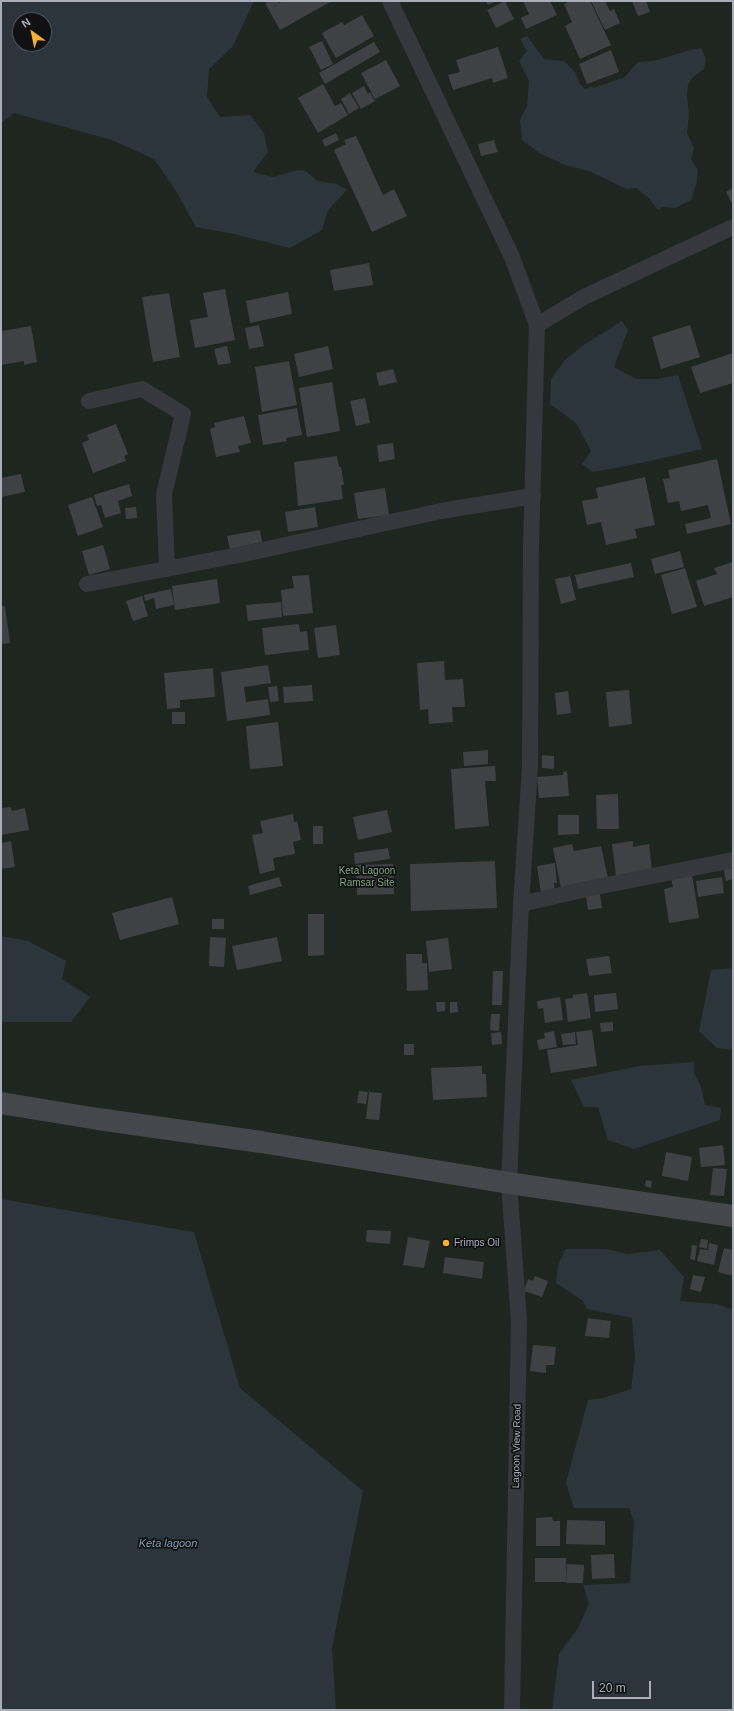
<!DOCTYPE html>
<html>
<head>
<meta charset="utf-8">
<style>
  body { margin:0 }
  #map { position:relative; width:734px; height:1711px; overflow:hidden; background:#161618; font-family:Helvetica,sans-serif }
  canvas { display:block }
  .frame { position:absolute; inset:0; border:2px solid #a8adb8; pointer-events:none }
  .north { position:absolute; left:12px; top:12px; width:40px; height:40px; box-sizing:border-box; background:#111113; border:1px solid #4d4f55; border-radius:50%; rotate:327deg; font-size:11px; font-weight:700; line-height:16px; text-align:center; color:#a8adb8 }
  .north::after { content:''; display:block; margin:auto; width:14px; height:18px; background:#f2b134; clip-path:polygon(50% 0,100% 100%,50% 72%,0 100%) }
  .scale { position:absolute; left:592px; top:1681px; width:59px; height:18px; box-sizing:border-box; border:2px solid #a8adb8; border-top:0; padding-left:5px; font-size:12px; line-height:14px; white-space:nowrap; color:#a8adb8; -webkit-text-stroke:3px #111113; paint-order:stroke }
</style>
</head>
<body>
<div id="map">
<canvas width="734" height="1711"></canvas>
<div class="frame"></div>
<div class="north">N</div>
<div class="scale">20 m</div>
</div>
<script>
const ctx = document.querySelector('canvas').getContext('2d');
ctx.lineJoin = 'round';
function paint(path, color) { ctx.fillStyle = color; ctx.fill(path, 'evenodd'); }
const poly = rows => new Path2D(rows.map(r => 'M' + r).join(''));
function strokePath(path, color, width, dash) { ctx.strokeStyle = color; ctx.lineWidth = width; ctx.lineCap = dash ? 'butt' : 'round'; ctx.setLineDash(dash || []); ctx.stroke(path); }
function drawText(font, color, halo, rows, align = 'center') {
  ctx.font = font + ' Helvetica,sans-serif'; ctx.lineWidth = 3.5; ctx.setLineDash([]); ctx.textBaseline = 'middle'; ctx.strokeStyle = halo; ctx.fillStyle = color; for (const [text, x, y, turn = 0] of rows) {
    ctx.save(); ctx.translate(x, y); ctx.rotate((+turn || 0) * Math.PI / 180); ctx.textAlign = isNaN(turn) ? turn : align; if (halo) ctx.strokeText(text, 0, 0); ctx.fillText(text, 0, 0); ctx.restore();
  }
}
paint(poly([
  [1,1,733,1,733,1710,1,1710],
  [20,20,44,20,44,44,20,44]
]), '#1e261f');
paint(poly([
  [1,1,254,1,233,46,209,69,207,97,220,117,250,115,264,133,268,152,253,172,273,177,298,170,306,171,317,181,337,184,347,190,328,210,322,230,290,248,234,234,196,227,176,191,154,159,112,140,14,113,1,123],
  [20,20,44,20,44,44,20,44],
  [527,36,544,59,564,61,575,72,580,84,585,89,592,86,593,88,625,77,638,62,654,61,690,50,701,48,706,59,704,69,693,77,688,84,687,95,689,115,687,133,694,148,691,159,698,170,697,181,691,200,675,208,662,207,658,210,649,198,636,188,626,189,589,171,565,165,541,154,522,140,520,120,527,106,529,81,519,61,527,51,520,39],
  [622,321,628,330,614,367,636,379,658,379,678,375,702,449,646,462,593,472,582,464,591,451,576,423,550,404,551,379,564,361,582,346],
  [1,936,28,941,66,961,62,979,90,997,71,1022,1,1022],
  [733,968,733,1050,717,1048,699,1031,711,970],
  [694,1062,694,1073,701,1086,705,1105,721,1108,720,1120,634,1149,608,1140,598,1107,584,1107,571,1080,639,1066],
  [1,1199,194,1232,240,1388,363,1491,332,1648,336,1710,1,1710],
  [566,1249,606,1249,628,1254,660,1250,684,1277,680,1301,717,1304,733,1310,733,1710,552,1710,559,1654,578,1628,589,1604,583,1585,630,1583,634,1522,629,1508,574,1508,566,1483,588,1400,603,1398,631,1389,635,1358,632,1318,587,1309,583,1301,556,1283,558,1265]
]), '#2c353c');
paint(poly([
  [269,1,278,1,279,3,283,1,332,1,280,30,265,3],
  [486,1,497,1,488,5],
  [505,1,514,19,496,28,487,10],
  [523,1,550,1,557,15,526,29,521,18,529,14],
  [570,1,590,1,611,45,580,59,565,26,572,22,564,4],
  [591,1,605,1,610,11,614,9,620,23,605,30],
  [632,1,646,1,650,12,638,16],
  [362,15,374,36,336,58,322,33,342,22,344,25],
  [322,41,333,64,321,70,309,47],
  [374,42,380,52,325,84,319,73],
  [498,47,508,78,493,83,492,78,453,90,448,75,460,72,456,60],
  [611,50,619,72,587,84,579,64],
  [386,60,400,86,375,99,361,73],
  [323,84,335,106,341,103,348,115,318,133,298,98],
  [364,86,368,94,370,92,375,101,361,109,352,93],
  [350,93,359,108,349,114,341,99],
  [336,133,339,140,325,147,322,140],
  [356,136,383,195,394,189,407,216,372,232,334,150,346,144,344,140],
  [494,140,498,152,481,156,478,144],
  [733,188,733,205,726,192],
  [369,263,373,285,334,291,330,270],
  [225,289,235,340,195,348,190,320,208,317,203,293],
  [288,292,292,314,250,323,246,301],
  [169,293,180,357,153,362,142,297],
  [259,325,264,346,249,349,245,328],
  [690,325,700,357,661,369,652,337],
  [31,326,37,362,24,365,24,361,1,365,1,331],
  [227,346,231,363,218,365,214,349],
  [328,346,333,369,299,377,294,354],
  [733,353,733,383,700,393,691,367],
  [289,361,297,405,262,412,255,367],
  [393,369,397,382,379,386,376,373],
  [332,382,340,431,307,437,299,388],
  [365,398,370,423,356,426,350,401],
  [297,408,302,435,286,438,287,441,263,445,258,415],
  [244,416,251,443,238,446,240,452,216,457,210,429,215,427,214,423],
  [116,424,128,454,124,456,126,461,93,473,82,443,89,440,87,435],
  [393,443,395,459,379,462,377,445],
  [337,456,339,467,341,467,344,485,341,485,343,499,298,506,294,462],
  [717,459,731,524,687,534,685,524,711,518,708,505,681,511,679,501,668,503,663,479,670,478,668,470],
  [21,474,25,492,1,497,1,478],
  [645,477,655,525,635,529,637,538,606,545,601,522,587,525,582,501,598,498,596,488],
  [129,484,132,496,118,501,121,513,105,518,101,505,97,506,94,495],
  [385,488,389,515,358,519,354,493],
  [92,497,103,527,78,536,68,505],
  [136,507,137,518,126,519,125,508],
  [315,507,318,527,288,532,285,512],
  [260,530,262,542,230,549,227,536],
  [103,545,110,569,89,575,82,551],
  [680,551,684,567,655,574,651,559],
  [733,562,733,597,704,606,696,581,717,574,714,568],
  [631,563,634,577,578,589,575,575],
  [685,568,697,607,672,614,661,575],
  [309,575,313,613,283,616,281,590,294,588,292,576],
  [570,576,576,600,561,604,555,579],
  [217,579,220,603,175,610,172,586],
  [171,589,174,605,156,609,154,598,145,601,144,595],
  [142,596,148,616,133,621,126,601],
  [281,602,282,617,248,621,246,605],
  [5,606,10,643,1,644,1,607],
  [299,624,300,632,307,631,309,650,265,655,262,628],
  [336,625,340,655,318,658,314,628],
  [444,661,445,680,463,679,465,707,452,707,453,722,429,724,428,709,420,710,417,663],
  [268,665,271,683,244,687,246,702,268,699,270,715,227,721,221,672],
  [213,668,215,697,180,700,180,708,167,709,164,673],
  [312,685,313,701,284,703,283,687],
  [277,686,279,701,270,702,268,687],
  [629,690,632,724,609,727,606,692],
  [568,691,571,713,557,715,555,693],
  [172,712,185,712,185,724,172,724],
  [278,722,283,766,250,769,246,726],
  [488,750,488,764,464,766,463,752],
  [542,755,554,756,554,769,542,768],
  [495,766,496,781,485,781,489,826,455,829,451,769],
  [567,771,569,796,539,798,537,777,563,775,563,772],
  [618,794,619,829,597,829,596,795],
  [11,807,12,811,25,808,29,830,1,835,1,808],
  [387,810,392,832,358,840,353,817],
  [293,814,294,822,297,821,301,840,293,842,295,854,273,858,275,870,260,874,252,835,263,833,260,821],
  [558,815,579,815,579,834,558,835],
  [313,826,323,826,323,844,313,844],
  [11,841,15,867,1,869,1,843],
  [633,841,633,847,649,844,652,871,616,876,612,844],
  [572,844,574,851,601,846,608,878,561,888,553,848],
  [388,848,390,859,355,864,354,853],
  [495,861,497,908,411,911,410,864],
  [555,863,557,883,554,883,555,892,541,894,537,866],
  [393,864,394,894,357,895,356,865],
  [733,864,733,879,726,881,723,866],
  [692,874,699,918,669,923,664,889,673,887,671,878],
  [279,877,282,886,250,895,248,886],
  [722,877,724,893,698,897,696,881],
  [600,894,602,908,588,910,586,896],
  [172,897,179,924,120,940,112,913],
  [308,914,324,914,324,955,308,956],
  [212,919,224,919,224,929,212,929],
  [210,937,226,938,224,967,209,966],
  [277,937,282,961,237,970,232,946],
  [448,938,452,969,429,972,426,941],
  [406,954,422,954,422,963,427,963,428,990,407,991],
  [609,956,612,973,589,976,586,959],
  [493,971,503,971,502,1005,492,1005],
  [587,993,591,1018,568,1022,565,999,573,998,573,995],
  [616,993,618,1009,595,1012,594,995],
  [560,997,563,1020,545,1023,543,1008,538,1009,537,1001],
  [436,1002,445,1002,445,1011,437,1012],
  [450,1002,457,1002,458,1012,450,1013],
  [491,1014,500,1014,499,1031,490,1030],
  [613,1022,613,1031,601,1032,600,1023],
  [592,1030,597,1066,551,1073,547,1050,578,1045,576,1032],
  [554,1031,557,1047,539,1050,537,1040,545,1038,544,1033],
  [501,1032,502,1044,492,1045,491,1033],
  [575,1032,576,1044,563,1045,561,1034],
  [404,1044,414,1044,414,1055,404,1055],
  [482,1066,482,1074,486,1074,487,1097,433,1100,431,1068],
  [359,1091,368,1092,366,1104,357,1103],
  [369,1092,382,1093,379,1120,366,1119],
  [723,1145,725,1165,701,1167,699,1148],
  [666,1152,692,1157,688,1181,662,1176],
  [713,1168,727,1169,724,1196,710,1195],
  [646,1180,652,1181,651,1188,645,1186],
  [367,1230,391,1231,390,1244,366,1242],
  [408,1237,430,1241,424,1268,403,1265],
  [701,1239,708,1240,707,1249,699,1247],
  [709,1243,718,1245,714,1265,697,1261,700,1249,708,1250],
  [692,1245,697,1246,695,1260,690,1259],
  [724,1248,733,1250,733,1276,718,1272],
  [445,1257,484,1262,482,1279,443,1273],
  [693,1275,705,1277,701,1292,690,1289],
  [535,1276,548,1281,542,1297,524,1291,528,1279,533,1281],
  [588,1318,611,1321,609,1338,585,1336],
  [533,1345,556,1347,554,1365,546,1365,546,1373,530,1371],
  [552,1517,553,1521,560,1521,560,1546,536,1546,536,1518],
  [567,1520,605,1521,605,1545,566,1544],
  [614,1554,615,1578,592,1579,591,1555],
  [535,1558,566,1558,566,1582,535,1582],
  [567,1564,584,1565,583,1583,566,1583]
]), '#404145');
strokePath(poly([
  [390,1,512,257,537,325],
  [89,401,142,389,183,414,164,494,167,569],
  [87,584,244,554,441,511,533,496],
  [521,904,591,888,733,860],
  [512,1710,519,1321,509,1183,521,904,530,766,531,546,537,325,584,297,733,227]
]), '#37383d', 16);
strokePath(poly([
  [1,1103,98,1119,261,1142,509,1183,733,1216]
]), '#45474d', 22);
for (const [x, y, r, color] of [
  [446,1243,4,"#f2b134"]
]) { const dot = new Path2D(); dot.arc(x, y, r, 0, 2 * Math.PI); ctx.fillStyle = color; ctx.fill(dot); strokePath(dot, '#111113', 1.5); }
drawText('10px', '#7fa381', '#111113', [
  ["Keta Lagoon",367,871],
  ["Ramsar Site",367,883]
]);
drawText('10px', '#a8adb8', '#111113', [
  ["Frimps Oil",454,1243]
], 'left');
drawText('10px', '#a8adb8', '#111113', [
  ["Lagoon View Road",517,1446,-89]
]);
drawText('italic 11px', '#7f9bb3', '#111113', [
  ["Keta lagoon",168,1544]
]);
</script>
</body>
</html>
